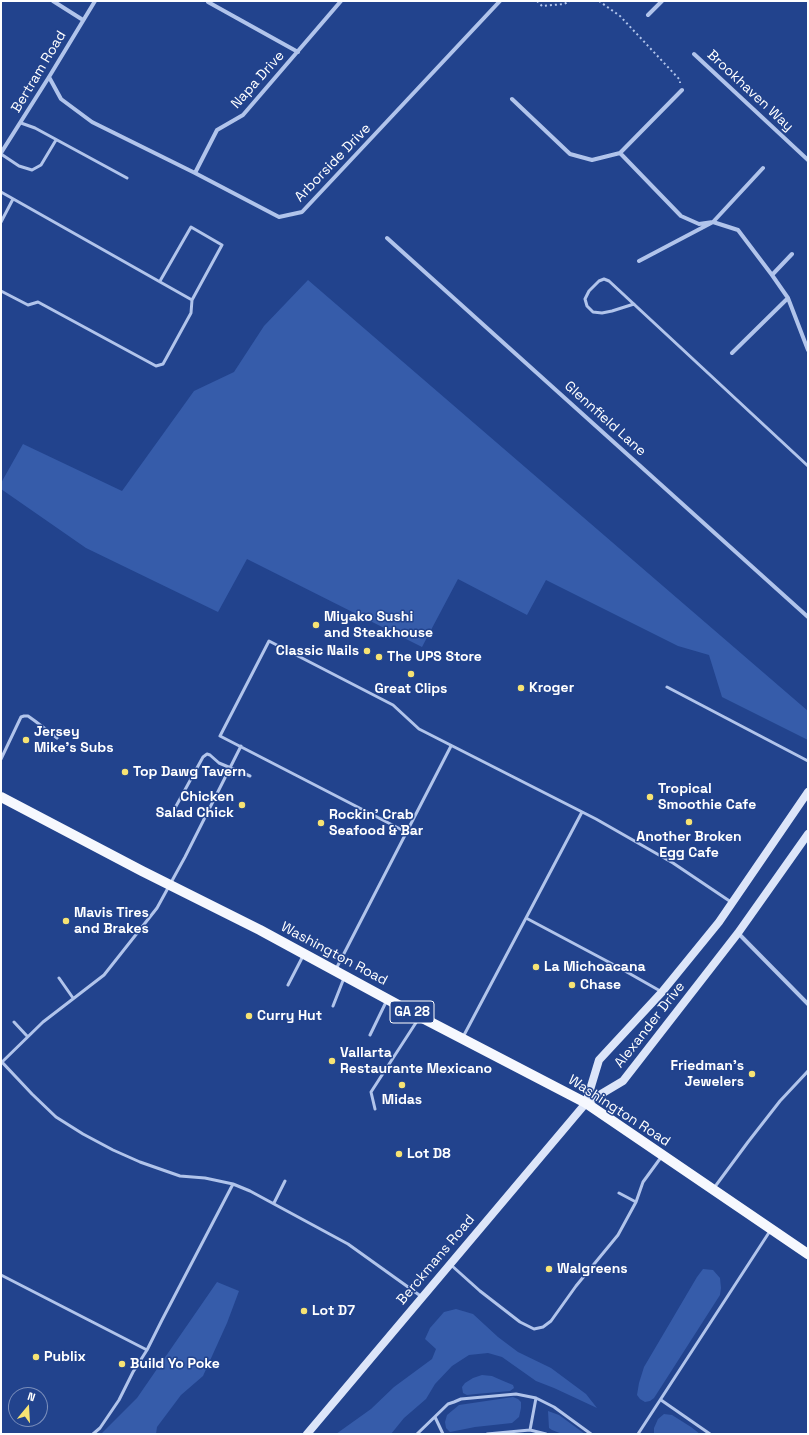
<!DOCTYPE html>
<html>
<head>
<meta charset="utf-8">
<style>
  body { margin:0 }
  #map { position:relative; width:809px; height:1435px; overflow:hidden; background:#22438d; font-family:"Space Grotesk",sans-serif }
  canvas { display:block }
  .frame { position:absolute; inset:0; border:2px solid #fff; pointer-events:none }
  .north { position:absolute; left:8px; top:1387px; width:40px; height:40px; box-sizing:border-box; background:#22438d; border:1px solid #7a8ebb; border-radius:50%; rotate:18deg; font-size:11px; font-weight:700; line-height:16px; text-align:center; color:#fff }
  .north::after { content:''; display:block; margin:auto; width:14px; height:18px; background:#f7e373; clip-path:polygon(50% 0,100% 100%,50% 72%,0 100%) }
</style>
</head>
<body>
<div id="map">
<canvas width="809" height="1435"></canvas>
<div class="frame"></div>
<div class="north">N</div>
</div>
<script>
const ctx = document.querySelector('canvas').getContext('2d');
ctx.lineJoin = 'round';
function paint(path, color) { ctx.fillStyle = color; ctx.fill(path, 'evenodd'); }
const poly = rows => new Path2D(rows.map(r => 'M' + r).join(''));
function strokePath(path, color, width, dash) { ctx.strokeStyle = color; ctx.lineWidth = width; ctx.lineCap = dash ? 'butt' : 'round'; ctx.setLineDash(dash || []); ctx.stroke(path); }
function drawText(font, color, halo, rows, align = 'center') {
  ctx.font = font + ' "Space Grotesk",sans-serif'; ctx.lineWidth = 3; ctx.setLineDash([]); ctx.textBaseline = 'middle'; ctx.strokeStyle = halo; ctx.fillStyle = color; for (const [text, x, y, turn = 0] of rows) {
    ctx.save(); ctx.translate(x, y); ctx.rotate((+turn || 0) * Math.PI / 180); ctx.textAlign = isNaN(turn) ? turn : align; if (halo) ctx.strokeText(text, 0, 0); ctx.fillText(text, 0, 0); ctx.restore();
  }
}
paint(poly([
  [308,280,808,711,808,740,722,697,709,655,678,646,546,580,527,615,458,579,422,647,247,559,218,612,86,548,1,489,1,483,23,444,122,491,194,391,234,372,264,326],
  [703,1269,713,1270,720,1278,721,1288,720,1295,654,1398,650,1401,645,1402,640,1399,637,1395,639,1383,644,1367,697,1277],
  [217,1282,239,1291,227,1323,203,1376,181,1395,157,1427,156,1434,101,1434,137,1398],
  [456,1309,473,1314,498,1337,518,1352,551,1368,586,1394,597,1408,554,1388,536,1381,502,1357,488,1353,469,1355,452,1366,435,1384,426,1399,404,1418,391,1434,336,1434,371,1409,394,1387,432,1359,436,1349,425,1339,430,1328,444,1312],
  [482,1375,492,1376,501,1380,513,1385,514,1388,510,1391,476,1394,467,1395,463,1393,462,1387,465,1383,473,1378],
  [513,1397,518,1399,521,1402,521,1408,519,1417,512,1423,475,1427,450,1432,446,1428,445,1422,447,1415,459,1405],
  [548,1411,559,1415,585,1434,562,1434,552,1430,549,1428],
  [664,1414,672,1415,691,1427,700,1434,654,1434,654,1428,658,1419]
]), '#365caa');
strokePath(poly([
  [537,1,542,6,564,4,570,1],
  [599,1,620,16,680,80,680,83]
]), '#b1c4eb', 2, [2, 3]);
strokePath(poly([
  [21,123,35,128,127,178],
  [1,154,19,166,32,170,41,165,56,140],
  [1,192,192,300],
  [1,222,13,199],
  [1,291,28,305,38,302,156,366,163,364,191,313,192,300,222,245,191,227,160,281],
  [634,304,612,311,602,313,593,312,587,306,585,299,589,291,599,281,604,279,609,281,808,466],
  [667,687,808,761],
  [1,759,21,717,24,716,28,716,35,721,57,738],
  [175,808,203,757,207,754,210,755,219,763,250,776],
  [582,812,526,918,618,967,662,992],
  [406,832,220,736,269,641,393,705,419,729,596,819,673,863,731,902],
  [336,969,451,746],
  [59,978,73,998],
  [288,985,303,956],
  [333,1006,344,978],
  [14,1022,27,1036],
  [370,1035,387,1000],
  [463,1037,526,918],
  [1,1061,32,1094,56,1117,83,1134,113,1150,140,1162,180,1176,205,1178,233,1184,250,1191,348,1244,422,1297],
  [1,1063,43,1022,104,975,157,908,185,857,241,746],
  [375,1109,371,1092,419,1018],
  [714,1188,748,1142,780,1101,808,1071],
  [619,1193,636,1202,643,1182,662,1156],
  [274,1203,285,1181],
  [451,1265,480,1291,520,1322,534,1329,543,1327,551,1321,576,1286,618,1235,636,1202],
  [1,1275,147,1350],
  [661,1400,710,1434],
  [435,1417,443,1434],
  [530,1430,536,1398],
  [93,1434,100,1428,119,1400,133,1372,147,1350,162,1320,233,1184],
  [417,1434,448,1404,454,1402,461,1399,516,1394,536,1398,554,1407,591,1434],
  [487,1434,530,1430,546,1434],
  [638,1434,770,1231]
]), '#b1c4eb', 3);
strokePath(poly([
  [53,1,83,20],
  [208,2,298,52],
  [648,15,662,1],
  [694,54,808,160],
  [49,77,61,99,92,122,195,173,279,217,302,212,500,1],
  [512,99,570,154,592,160,620,153,681,216,699,224,713,222,738,230,772,275,788,298,808,350],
  [1,153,49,77,95,1],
  [620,153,682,90],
  [195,173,217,130,243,115,341,1],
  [387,238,808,617],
  [639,261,713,222,763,168],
  [772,275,792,254],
  [732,353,788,298],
  [738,933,808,1004]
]), '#b1c4eb', 4);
strokePath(poly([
  [586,1103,599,1060,662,992,719,922,808,792],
  [307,1434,586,1103,623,1081,738,933,808,834]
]), '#dce5f9', 8);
strokePath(poly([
  [1,797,142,871,260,930,411,1012,586,1103,808,1254]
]), '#f6f8fe', 10);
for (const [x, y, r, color] of [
  [316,625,4,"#f7e373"],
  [367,651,4,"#f7e373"],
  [379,657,4,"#f7e373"],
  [411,674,4,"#f7e373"],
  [521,688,4,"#f7e373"],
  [26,740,4,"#f7e373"],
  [125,772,4,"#f7e373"],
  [650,797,4,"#f7e373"],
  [242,805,4,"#f7e373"],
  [689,822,4,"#f7e373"],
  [321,823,4,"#f7e373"],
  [66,921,4,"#f7e373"],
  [536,967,4,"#f7e373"],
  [572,985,4,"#f7e373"],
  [249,1016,4,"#f7e373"],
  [332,1061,4,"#f7e373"],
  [752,1074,4,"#f7e373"],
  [402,1085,4,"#f7e373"],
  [399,1154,4,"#f7e373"],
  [549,1269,4,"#f7e373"],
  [304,1311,4,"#f7e373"],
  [36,1357,4,"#f7e373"],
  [122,1364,4,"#f7e373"]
]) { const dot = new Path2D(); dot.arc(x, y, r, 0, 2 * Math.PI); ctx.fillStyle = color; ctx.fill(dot); strokePath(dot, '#22438d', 1.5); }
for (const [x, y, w] of [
  [412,1012,44]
]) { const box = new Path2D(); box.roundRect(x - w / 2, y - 11, w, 22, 3); ctx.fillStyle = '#22438d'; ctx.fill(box); strokePath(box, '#fff', 1); }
drawText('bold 13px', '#fff', null, [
  ["GA 28",412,1012]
]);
drawText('14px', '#fff', '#22438d', [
  ["Bertram Road",39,72,-59],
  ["Napa Drive",258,80,-48],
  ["Brookhaven Way",750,91,43],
  ["Arborside Drive",333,163,-46],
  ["Glennfield Lane",605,419,42],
  ["Washington Road",334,954,28],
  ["Alexander Drive",650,1025,-52],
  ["Washington Road",619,1111,33],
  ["Berckmans Road",436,1260,-50]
]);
drawText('bold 14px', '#fff', '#22438d', [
  ["Miyako Sushi",324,617],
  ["and Steakhouse",324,633],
  ["Classic Nails",359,651,"right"],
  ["The UPS Store",387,657],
  ["Kroger",529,688],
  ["Great Clips",411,689,"center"],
  ["Jersey",34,732],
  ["Mike's Subs",34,748],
  ["Top Dawg Tavern",133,772],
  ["Tropical",658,789],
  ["Smoothie Cafe",658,805],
  ["Chicken",234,797,"right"],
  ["Salad Chick",234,813,"right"],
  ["Rockin' Crab",329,815],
  ["Seafood & Bar",329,831],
  ["Another Broken",689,837,"center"],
  ["Egg Cafe",689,853,"center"],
  ["Mavis Tires",74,913],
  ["and Brakes",74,929],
  ["La Michoacana",544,967],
  ["Chase",580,985],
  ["Curry Hut",257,1016],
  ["Vallarta",340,1053],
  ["Restaurante Mexicano",340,1069],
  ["Friedman's",744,1066,"right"],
  ["Jewelers",744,1082,"right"],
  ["Midas",402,1100,"center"],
  ["Lot D8",407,1154],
  ["Walgreens",557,1269],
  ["Lot D7",312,1311],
  ["Publix",44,1357],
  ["Build Yo Poke",130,1364]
], 'left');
</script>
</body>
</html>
